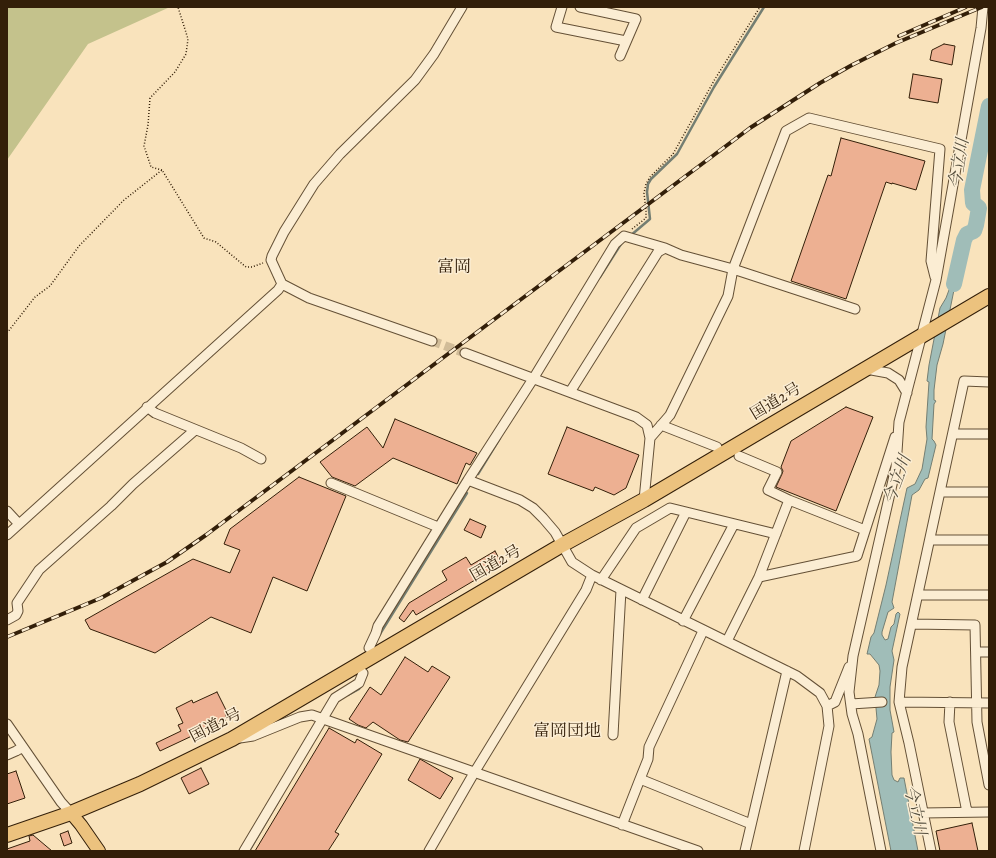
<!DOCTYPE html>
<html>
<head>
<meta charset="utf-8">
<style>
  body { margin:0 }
  #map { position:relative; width:996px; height:858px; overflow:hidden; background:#f9e3bc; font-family:Alegreya,serif }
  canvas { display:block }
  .frame { position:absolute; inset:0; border:8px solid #331f09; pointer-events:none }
</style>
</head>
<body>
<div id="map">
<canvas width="996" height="858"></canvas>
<div class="frame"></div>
</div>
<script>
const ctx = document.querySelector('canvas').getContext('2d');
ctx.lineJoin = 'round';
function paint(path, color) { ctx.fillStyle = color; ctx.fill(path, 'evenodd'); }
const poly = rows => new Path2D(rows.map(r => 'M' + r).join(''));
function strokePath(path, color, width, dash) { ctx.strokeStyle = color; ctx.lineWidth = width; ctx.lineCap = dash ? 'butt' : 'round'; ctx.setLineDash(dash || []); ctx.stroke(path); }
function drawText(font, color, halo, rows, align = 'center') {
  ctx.font = font + ' Alegreya,"Noto Serif JP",serif'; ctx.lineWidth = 3; ctx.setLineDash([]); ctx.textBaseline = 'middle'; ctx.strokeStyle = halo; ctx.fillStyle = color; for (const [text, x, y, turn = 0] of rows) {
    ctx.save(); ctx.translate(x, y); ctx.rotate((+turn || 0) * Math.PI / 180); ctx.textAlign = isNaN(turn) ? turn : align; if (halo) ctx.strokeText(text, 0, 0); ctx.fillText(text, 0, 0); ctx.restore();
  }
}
paint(poly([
  [7,7,170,7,88,44,7,160]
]), '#c4c28c');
const water = poly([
  [959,263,958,278,955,285,943,344,937,365,934,390,934,400,936,401,934,404,932,439,934,441,936,445,928,478,925,479,919,490,912,495,892,602,894,608,888,612,882,632,882,635,885,640,888,639,891,627,894,624,896,614,898,612,900,614,892,651,894,660,890,687,890,710,894,732,892,733,891,752,892,775,894,780,898,782,900,778,904,778,918,851,891,851,869,739,872,737,877,719,875,697,879,685,880,671,879,665,870,654,867,654,871,637,874,633,886,585,907,488,915,484,922,469,927,439,926,427,929,382,927,381,929,365,940,308,946,298,959,263]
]);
paint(water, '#a0bdb8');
strokePath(water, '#747e72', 1);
strokePath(poly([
  [630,236,650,219,647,192,648,184,651,179,677,154,714,87,764,7],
  [600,277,621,244],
  [478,474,500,438],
  [380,634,467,493],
  [348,695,359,689,361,685],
  [249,851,279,800]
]), '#747e72', 2.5);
strokePath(poly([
  [954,284,964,240,967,234,974,231,976,225,979,208,973,203,972,190,989,106]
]), '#a0bdb8', 16);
const building = poly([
  [944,44,955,46,952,65,930,60,932,50,944,44],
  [913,74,942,79,938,103,909,98,913,74],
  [841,138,925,161,916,190,892,183,892,184,886,182,846,299,791,281,828,175,831,176,841,138],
  [846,407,873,417,836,511,776,487,782,474,783,471,781,467,791,441,846,407],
  [395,419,477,453,470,465,466,463,457,484,393,458,355,486,332,477,320,462,367,427,383,448,395,419],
  [567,427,639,455,626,488,614,495,595,487,593,491,548,474,567,427],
  [299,477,346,496,307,591,273,577,251,633,211,617,155,653,90,629,85,620,193,559,230,573,240,550,224,544,230,529,299,477],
  [470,519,486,526,481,538,464,530,470,519],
  [495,551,502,564,416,615,413,610,404,622,399,618,409,603,447,580,442,571,466,557,471,565,495,551],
  [405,657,428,672,432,666,450,677,408,742,400,740,373,722,366,728,358,725,349,719,370,687,381,695,405,657],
  [217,692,226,710,226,720,160,751,156,743,181,731,178,725,183,723,176,708,192,700,193,703,217,692],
  [329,728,355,743,357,739,382,754,335,832,339,834,328,851,255,851,329,728],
  [420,759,453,778,440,799,408,780,420,759],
  [201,768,209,784,189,794,181,778,201,768],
  [16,771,25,798,7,804,7,774,16,771],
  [972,823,978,851,940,851,936,831,972,823],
  [68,831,72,843,64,846,60,834,68,831],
  [33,835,52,851,7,851,7,849,30,841,29,836,33,835]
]);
paint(building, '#edb092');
strokePath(building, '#331f09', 1);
strokePath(poly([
  [432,341,465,353]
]), '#d1bc98', 9, [9, 4.5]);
const minor = poly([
  [562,7,556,27,626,41],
  [580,7,636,19,620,56],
  [282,284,271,260,272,256,284,232,314,184,340,154,415,80,434,54,462,7],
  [282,284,309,298,432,341],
  [465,353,636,417,647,425,650,438,644,500],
  [866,369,888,373,899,380,907,393],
  [570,392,658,252,665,248],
  [147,407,155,413,241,448,261,459],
  [661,425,717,447],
  [953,434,989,434],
  [650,438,670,415,728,296,733,269,786,131,809,118,940,149,931,261,935,277],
  [739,456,777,472,768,490,789,500],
  [468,480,533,379,615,244,624,236,665,248,681,255,733,269,855,309],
  [331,483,438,527],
  [940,492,989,492],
  [7,511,19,524],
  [7,535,278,290,282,284],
  [930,540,989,540],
  [759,577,789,500,865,530],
  [601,580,636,528,670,508,776,534],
  [918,595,989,595],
  [642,600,686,512],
  [7,620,16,615,18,611,17,603,39,570,111,506,133,484,195,430],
  [683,621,734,524],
  [912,624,975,625,977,722,989,785],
  [703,631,649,747,648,759,640,779,751,824],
  [727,641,759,577,857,556,895,437],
  [369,648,376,633,378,626,468,480,520,500,533,508,543,518,555,532,572,562,592,575,797,676,820,693,827,706,829,726,804,851],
  [976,652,989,652],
  [899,702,989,703],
  [950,702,949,722,967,812],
  [851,704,882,702],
  [827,706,835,702,849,667],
  [7,724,61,802,71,813],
  [613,735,621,590],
  [240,738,253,736,300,717,312,715,698,851],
  [7,755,16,751,23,747],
  [923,813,989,812],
  [622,825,640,779],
  [244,851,335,698,359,683,363,673],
  [429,851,474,773,586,590,592,575],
  [745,851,787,671],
  [881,851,858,734,852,714,849,692,853,656,896,467,899,422,936,280,981,28,983,7],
  [931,851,909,743,899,702,902,667,964,381,989,382]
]);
const major = poly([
  [71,813,81,825,99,851]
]);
const highway = poly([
  [7,835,71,813,140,784,232,739,562,545,644,500,989,296]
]);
strokePath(minor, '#645036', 11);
strokePath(major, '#331f09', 14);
strokePath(highway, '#331f09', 16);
strokePath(poly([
  [162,170,151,167,144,146,148,125,150,98,175,72,186,54,188,39,178,7],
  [632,229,646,218,646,211,644,193,646,184,650,177,673,154,715,79,760,7],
  [7,333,35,297,50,286,79,246,124,200,162,170,204,238,216,242,246,267,252,267,263,263]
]), '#331f09', 1.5, [1, 2]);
strokePath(minor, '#fbedd3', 9);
strokePath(major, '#ecc27e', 12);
strokePath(highway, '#ecc27e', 14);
const rail = poly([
  [899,36,966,7],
  [7,637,101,598,167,562,206,535,750,128,820,83,852,65,896,43,982,7]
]);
strokePath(rail, '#331f09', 4);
strokePath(rail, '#fbedd3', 2.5, [8]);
drawText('16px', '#331f09', '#fbedd3', [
  ["国道2号",776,402,-31],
  ["国道2号",496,564,-30],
  ["国道2号",216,726,-27]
]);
drawText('italic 17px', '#544e3e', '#fbedd3', [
  ["今立川",960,164,-81],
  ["今立川",898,480,-70],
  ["今立川",914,810,78]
]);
drawText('17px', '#331f09', '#fbedd3', [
  ["富岡",454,268],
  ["富岡団地",567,732]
]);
</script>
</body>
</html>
